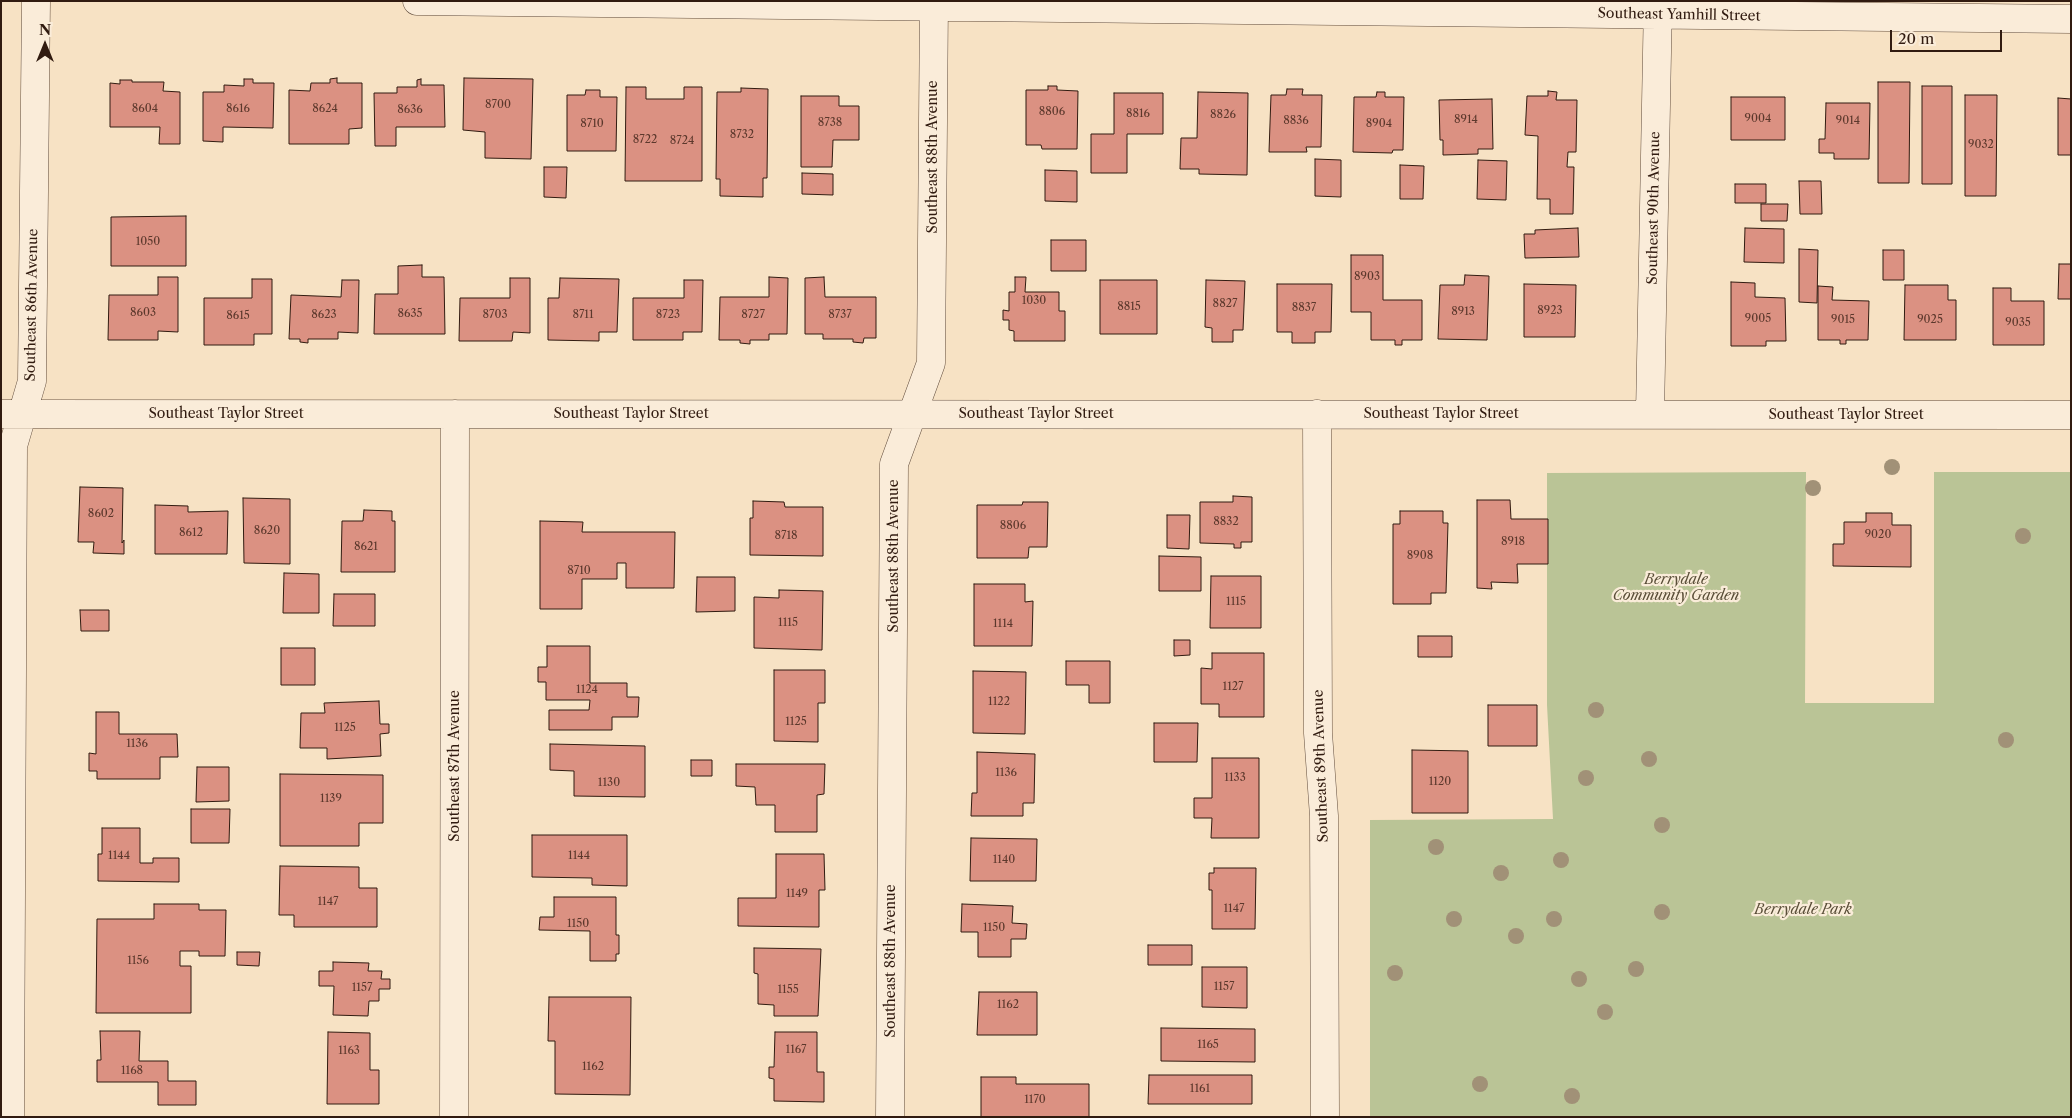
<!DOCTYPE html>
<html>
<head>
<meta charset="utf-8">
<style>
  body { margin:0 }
  #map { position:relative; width:2072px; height:1118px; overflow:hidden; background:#f7e2c4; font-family:"Libre Caslon Text",serif }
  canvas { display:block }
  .frame { position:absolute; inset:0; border:2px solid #311b10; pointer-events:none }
  .north { position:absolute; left:20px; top:20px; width:50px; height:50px; -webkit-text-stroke:4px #faecd9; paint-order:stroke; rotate:0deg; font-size:14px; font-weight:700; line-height:20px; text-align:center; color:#311b10 }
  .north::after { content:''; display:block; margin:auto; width:18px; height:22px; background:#311b10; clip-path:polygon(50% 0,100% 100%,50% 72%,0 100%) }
  .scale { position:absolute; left:1890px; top:30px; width:112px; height:22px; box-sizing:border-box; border:2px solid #311b10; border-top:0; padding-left:6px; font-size:15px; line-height:18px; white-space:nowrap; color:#311b10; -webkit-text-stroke:4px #faecd9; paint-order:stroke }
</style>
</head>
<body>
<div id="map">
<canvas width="2072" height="1118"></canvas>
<div class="frame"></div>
<div class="north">N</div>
<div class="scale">20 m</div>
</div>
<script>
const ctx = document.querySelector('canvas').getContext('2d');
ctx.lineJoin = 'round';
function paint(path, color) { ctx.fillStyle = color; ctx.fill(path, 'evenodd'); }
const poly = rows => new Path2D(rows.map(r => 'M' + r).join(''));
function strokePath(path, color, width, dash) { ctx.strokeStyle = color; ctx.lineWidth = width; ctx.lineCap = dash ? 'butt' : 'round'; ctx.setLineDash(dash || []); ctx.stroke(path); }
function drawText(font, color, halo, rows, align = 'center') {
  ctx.font = font + ' "Libre Caslon Text",serif'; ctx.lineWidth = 4.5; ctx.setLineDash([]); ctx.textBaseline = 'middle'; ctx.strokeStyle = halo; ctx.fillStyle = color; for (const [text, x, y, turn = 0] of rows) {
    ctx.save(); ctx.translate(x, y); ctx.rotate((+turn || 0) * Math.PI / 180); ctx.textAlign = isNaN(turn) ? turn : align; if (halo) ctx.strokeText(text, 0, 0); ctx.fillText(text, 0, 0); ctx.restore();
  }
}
paint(poly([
  [1806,472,1805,703,1934,703,1934,472,2071,472,2071,1117,1370,1117,1370,820,1553,819,1547,705,1547,473]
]), '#bac496');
const building = poly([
  [337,78,337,83,362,83,362,128,349,129,349,144,289,144,289,90,310,91,311,83,330,83,330,79,337,78],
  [464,78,533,79,531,159,485,158,485,132,463,130,464,78],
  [244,79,253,79,253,83,274,83,273,128,223,127,223,142,203,141,203,92,224,92,224,85,244,86,244,79],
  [421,79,421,85,444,85,445,127,396,127,396,146,375,146,374,93,397,93,397,87,417,87,417,80,421,79],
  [120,80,132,80,132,82,164,82,163,91,180,92,180,144,159,144,160,127,110,127,110,83,120,84,120,80],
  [1878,82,1910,82,1909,183,1878,183,1878,82],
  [1048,86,1057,86,1057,90,1078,91,1077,149,1042,149,1041,145,1026,145,1026,90,1048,90,1048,86],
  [1922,86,1952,86,1952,184,1922,184,1922,86],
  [626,87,646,87,646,99,684,99,684,87,702,87,702,181,625,181,626,87],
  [741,88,768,89,767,178,763,178,763,197,720,196,720,179,716,179,717,92,741,92,741,88],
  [1287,89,1303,89,1302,95,1322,95,1321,147,1306,147,1307,152,1269,152,1271,95,1286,95,1287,89],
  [586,90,600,90,600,97,617,97,616,151,567,151,567,95,585,95,586,90],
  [1548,91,1557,92,1556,100,1577,100,1576,152,1568,152,1567,167,1574,167,1573,214,1550,214,1550,199,1537,199,1538,136,1525,135,1527,96,1548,96,1548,91],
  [1198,92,1248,93,1247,175,1199,174,1199,169,1180,169,1181,138,1197,138,1198,92],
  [1377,92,1385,92,1385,97,1404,97,1403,150,1393,150,1392,153,1353,152,1354,97,1376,97,1377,92],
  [1114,93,1163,93,1163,134,1127,134,1127,173,1091,173,1091,134,1114,134,1114,93],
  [1965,95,1997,95,1996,196,1965,196,1965,95],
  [801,96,839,96,839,106,859,106,859,140,833,140,832,167,801,167,801,96],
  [1731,97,1785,97,1785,140,1731,140,1731,97],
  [2058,98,2071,99,2071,155,2058,155,2058,98],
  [1492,99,1493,149,1478,149,1478,154,1443,155,1443,140,1440,140,1439,100,1492,99],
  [1826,103,1870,103,1869,159,1834,159,1834,153,1819,153,1819,139,1825,139,1826,103],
  [1315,159,1341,160,1341,197,1315,196,1315,159],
  [1478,160,1507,161,1506,200,1477,199,1478,160],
  [1400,165,1424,166,1423,199,1400,199,1400,165],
  [544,167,567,167,566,198,544,197,544,167],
  [1045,170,1077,171,1077,202,1045,201,1045,170],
  [802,173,833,174,833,195,802,194,802,173],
  [1799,181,1821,181,1822,214,1800,214,1799,181],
  [1735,184,1766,184,1766,203,1735,203,1735,184],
  [1761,204,1788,204,1787,221,1761,221,1761,204],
  [186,216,186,266,111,266,111,217,186,216],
  [1578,228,1579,257,1525,258,1524,234,1535,234,1535,230,1578,228],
  [1745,228,1784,229,1784,263,1744,262,1745,228],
  [1051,240,1086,240,1086,271,1051,271,1051,240],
  [1799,249,1818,250,1817,303,1799,302,1799,249],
  [1883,250,1904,250,1904,280,1883,280,1883,250],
  [1351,255,1383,255,1383,300,1422,300,1422,340,1402,340,1402,345,1395,345,1395,340,1371,340,1371,312,1351,312,1351,255],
  [2059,264,2071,264,2071,299,2058,299,2059,264],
  [422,265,422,277,444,277,445,334,374,334,375,294,398,294,398,266,422,265],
  [1465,275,1489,276,1487,340,1438,339,1440,285,1464,285,1465,275],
  [158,277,178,277,178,332,158,331,158,340,108,340,109,295,158,295,158,277],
  [769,277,788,278,787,334,769,334,769,340,750,340,750,344,740,343,740,340,719,340,720,297,769,297,769,277],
  [824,277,825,297,876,297,876,338,864,338,863,343,853,342,853,339,823,339,823,334,805,334,805,278,824,277],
  [1015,277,1026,277,1025,292,1059,292,1059,311,1065,311,1065,341,1014,341,1014,331,1009,330,1009,320,1003,320,1003,310,1009,311,1009,292,1015,292,1015,277],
  [510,278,530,278,530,333,513,332,512,341,459,341,460,298,510,298,510,278],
  [560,278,619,279,617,332,599,332,599,341,548,340,548,298,559,298,560,278],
  [252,279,272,279,272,334,254,334,254,345,204,345,204,298,252,298,252,279],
  [342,280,359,280,358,333,338,332,338,339,308,339,308,343,300,342,300,339,289,339,291,295,341,297,342,280],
  [684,280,703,280,702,332,683,332,683,340,633,340,633,298,684,298,684,280],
  [1100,280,1157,280,1157,334,1100,334,1100,280],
  [1206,280,1245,281,1243,330,1233,330,1233,342,1212,342,1212,328,1205,327,1206,280],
  [1731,282,1755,283,1755,297,1785,298,1786,341,1766,341,1766,346,1731,346,1731,282],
  [1277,284,1332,284,1331,332,1315,332,1315,343,1292,343,1292,332,1277,332,1277,284],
  [1524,284,1576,285,1575,337,1524,337,1524,284],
  [1905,285,1948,285,1948,300,1956,300,1956,340,1904,340,1905,285],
  [1818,286,1833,287,1832,300,1869,301,1868,340,1846,340,1846,344,1840,344,1840,340,1818,340,1818,286],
  [1993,288,2011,288,2011,301,2044,301,2044,345,1993,345,1993,288],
  [80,487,123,488,122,543,124,540,124,554,93,553,94,542,78,542,80,487],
  [1233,496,1252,497,1252,542,1241,542,1241,548,1234,548,1234,544,1200,543,1200,502,1233,502,1233,496],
  [243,498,290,499,290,564,244,563,243,498],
  [1477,500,1510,500,1511,519,1548,519,1548,564,1517,564,1518,583,1491,582,1492,589,1477,588,1477,500],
  [753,501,784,502,785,507,823,507,823,556,750,555,750,518,753,518,753,501],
  [1023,502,1048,502,1047,547,1029,547,1028,558,977,558,977,505,1022,505,1023,502],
  [155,505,188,506,188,512,228,511,227,554,155,554,155,505],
  [364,510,392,511,392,521,395,521,395,572,341,572,342,521,363,521,364,510],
  [1400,511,1443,511,1443,523,1448,523,1446,593,1431,593,1431,604,1393,604,1393,524,1400,524,1400,511],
  [1866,513,1892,513,1892,525,1911,525,1911,567,1833,566,1833,544,1844,544,1844,522,1866,522,1866,513],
  [1167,515,1190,515,1189,549,1167,548,1167,515],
  [540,521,583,522,582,532,675,532,674,588,626,588,626,563,617,563,617,579,582,579,582,609,540,609,540,521],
  [1159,556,1201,557,1201,591,1159,591,1159,556],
  [284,573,319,574,319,613,283,613,284,573],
  [1211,576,1261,576,1261,628,1210,628,1211,576],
  [697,577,735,577,735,611,696,612,697,577],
  [974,584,1025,584,1025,602,1033,601,1032,646,974,646,974,584],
  [779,590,823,591,822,650,754,648,754,597,779,598,779,590],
  [334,594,375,594,375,626,333,626,334,594],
  [80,610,109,610,109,631,81,631,80,610],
  [1418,636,1452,636,1452,657,1418,657,1418,636],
  [1174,640,1190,640,1190,655,1174,656,1174,640],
  [547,646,590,646,590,683,627,683,627,697,639,697,638,717,612,717,612,730,549,730,549,710,589,710,590,700,546,700,546,682,538,682,538,667,547,667,547,646],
  [281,648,315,648,315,685,281,685,281,648],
  [1212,653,1264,653,1264,717,1219,717,1219,704,1201,704,1201,668,1212,669,1212,653],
  [1066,661,1110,661,1110,703,1089,703,1089,685,1066,685,1066,661],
  [774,670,825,670,825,703,818,703,818,742,774,741,774,670],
  [973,671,1026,672,1025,734,973,733,973,671],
  [379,701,380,724,389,724,389,733,380,734,381,756,327,759,327,748,300,748,301,713,325,713,324,703,379,701],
  [1488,705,1537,705,1537,746,1488,746,1488,705],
  [96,712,119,712,119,734,177,734,178,757,160,757,160,779,97,779,97,771,89,771,89,753,96,754,96,712],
  [1154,723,1198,723,1197,762,1154,762,1154,723],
  [550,744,645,746,645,797,574,796,574,771,550,770,550,744],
  [1412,750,1468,751,1468,813,1412,813,1412,750],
  [977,752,1035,754,1034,803,1023,803,1023,816,971,816,972,793,977,793,977,752],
  [1212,758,1259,758,1259,838,1211,838,1212,818,1194,818,1194,798,1212,798,1212,758],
  [691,760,712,760,712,776,691,776,691,760],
  [736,764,825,764,824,794,817,795,817,832,775,832,775,805,756,805,755,787,736,786,736,764],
  [197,767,229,767,229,801,196,802,197,767],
  [280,774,383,775,383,823,359,823,359,846,280,846,280,774],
  [191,809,230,809,229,843,191,843,191,809],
  [102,828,140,828,140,863,153,863,153,858,179,858,179,882,98,881,98,854,102,854,102,828],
  [532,835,627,835,627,886,592,885,592,878,532,877,532,835],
  [971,838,1037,839,1036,881,970,881,971,838],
  [776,854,824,854,825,890,819,890,819,927,738,926,738,898,776,898,776,854],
  [280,866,359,867,359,888,377,888,377,927,294,927,294,915,279,915,280,866],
  [1214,868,1256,868,1255,929,1212,929,1212,890,1209,890,1209,873,1214,873,1214,868],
  [554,897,616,897,616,935,619,935,619,954,616,954,616,961,590,961,590,931,539,930,540,917,554,917,554,897],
  [154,904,199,904,199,910,226,910,225,956,199,956,199,951,180,951,180,966,191,966,191,1013,96,1013,97,919,154,919,154,904],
  [962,904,1013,906,1012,923,1027,924,1026,939,1011,939,1011,957,978,957,978,932,961,932,962,904],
  [1148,945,1192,945,1192,965,1148,965,1148,945],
  [754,948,821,949,818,1016,774,1016,774,1005,758,1004,758,974,754,973,754,948],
  [237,952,260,952,259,966,237,965,237,952],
  [333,962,369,963,368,971,382,971,381,979,390,979,390,989,379,989,379,1001,369,1001,368,1016,333,1015,334,986,319,986,319,971,333,971,333,962],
  [1202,967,1247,967,1247,1008,1202,1007,1202,967],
  [979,992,1037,992,1037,1035,977,1035,979,992],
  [549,997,631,997,630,1095,555,1094,555,1041,548,1041,549,997],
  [1161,1028,1255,1029,1255,1062,1161,1061,1161,1028],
  [100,1031,140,1031,139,1061,168,1061,168,1081,196,1081,196,1105,158,1105,158,1082,97,1082,97,1060,101,1060,100,1031],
  [328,1032,370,1033,370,1070,379,1070,379,1104,327,1104,328,1032],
  [775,1032,817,1032,817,1072,824,1072,824,1102,774,1101,774,1079,769,1078,769,1067,774,1067,775,1032],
  [1149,1075,1252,1075,1252,1104,1148,1104,1149,1075],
  [981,1077,1016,1077,1016,1084,1089,1084,1089,1117,981,1117,981,1077]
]);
paint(building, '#db9182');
strokePath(building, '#311b10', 1);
const minor = poly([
  [417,1,2071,19],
  [1,414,2071,415],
  [1317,414,1318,733,1324,816,1325,1117],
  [1650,414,1658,1],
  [10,1117,13,446,32,381,36,1],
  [454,1117,455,414],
  [890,1117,894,464,931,363,934,1]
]);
strokePath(minor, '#624d3d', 29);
strokePath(minor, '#faecd9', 28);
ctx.fillStyle = '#a19177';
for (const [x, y] of [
  [1892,467],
  [1813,488],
  [2023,536],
  [1596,710],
  [2006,740],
  [1649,759],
  [1586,778],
  [1662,825],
  [1436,847],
  [1561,860],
  [1501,873],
  [1662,912],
  [1454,919],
  [1554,919],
  [1516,936],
  [1636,969],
  [1395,973],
  [1579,979],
  [1605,1012],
  [1480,1084],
  [1572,1096]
]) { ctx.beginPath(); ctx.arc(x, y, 8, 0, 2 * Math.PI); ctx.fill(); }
drawText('11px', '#5c382c', null, [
  ["8700",498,105],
  ["8604",145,109],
  ["8616",238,109],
  ["8624",325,109],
  ["8636",410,110],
  ["8806",1052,112],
  ["8816",1138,114],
  ["8826",1223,115],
  ["9004",1758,119],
  ["8914",1466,120],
  ["8836",1296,121],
  ["9014",1848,121],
  ["8738",830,123],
  ["8710",592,124],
  ["8904",1379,124],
  ["8732",742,135],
  ["8722",645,140],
  ["8724",682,141],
  ["9032",1981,145],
  ["1050",148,242],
  ["8903",1367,277],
  ["1030",1034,301],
  ["8827",1225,304],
  ["8815",1129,307],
  ["8837",1304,308],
  ["8923",1550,311],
  ["8913",1463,312],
  ["8603",143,313],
  ["8635",410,314],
  ["8623",324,315],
  ["8703",495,315],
  ["8711",583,315],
  ["8723",668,315],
  ["8727",753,315],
  ["8737",840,315],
  ["8615",238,316],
  ["9005",1758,319],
  ["9015",1843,320],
  ["9025",1930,320],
  ["9035",2018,323],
  ["8602",101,514],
  ["8832",1226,522],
  ["8806",1013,526],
  ["8620",267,531],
  ["8612",191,533],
  ["9020",1878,535],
  ["8718",786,536],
  ["8918",1513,542],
  ["8621",366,547],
  ["8908",1420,556],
  ["8710",579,571],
  ["1115",1236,602],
  ["1115",788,623],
  ["1114",1003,624],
  ["1127",1233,687],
  ["1124",587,690],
  ["1122",999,702],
  ["1125",796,722],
  ["1125",345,728],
  ["1136",137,744],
  ["1136",1006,773],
  ["1133",1235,778],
  ["1120",1440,782],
  ["1130",609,783],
  ["1139",331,799],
  ["1144",119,856],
  ["1144",579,856],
  ["1140",1004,860],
  ["1149",797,894],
  ["1147",328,902],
  ["1147",1234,909],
  ["1150",578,924],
  ["1150",994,928],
  ["1156",138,961],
  ["1157",1224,987],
  ["1157",362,988],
  ["1155",788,990],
  ["1162",1008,1005],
  ["1165",1208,1045],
  ["1167",796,1050],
  ["1163",349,1051],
  ["1162",593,1067],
  ["1168",132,1071],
  ["1161",1200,1089],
  ["1170",1035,1100]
]);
drawText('14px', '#311b10', '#faecd9', [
  ["Southeast Yamhill Street",1679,15,1],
  ["Southeast 88th Avenue",933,157,-90],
  ["Southeast 90th Avenue",1654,208,-89],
  ["Southeast 86th Avenue",32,305,-89],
  ["Southeast Taylor Street",226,414],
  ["Southeast Taylor Street",631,414],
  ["Southeast Taylor Street",1036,414],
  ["Southeast Taylor Street",1441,414],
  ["Southeast Taylor Street",1846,415],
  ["Southeast 88th Avenue",894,556,-90],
  ["Southeast 87th Avenue",455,766,-90],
  ["Southeast 89th Avenue",1321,766,-92],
  ["Southeast 88th Avenue",891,961,-90]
]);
drawText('italic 14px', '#5a4e38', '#faecd9', [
  ["Berrydale",1676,580],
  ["Community Garden",1676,596],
  ["Berrydale Park",1803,910]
]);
</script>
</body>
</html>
